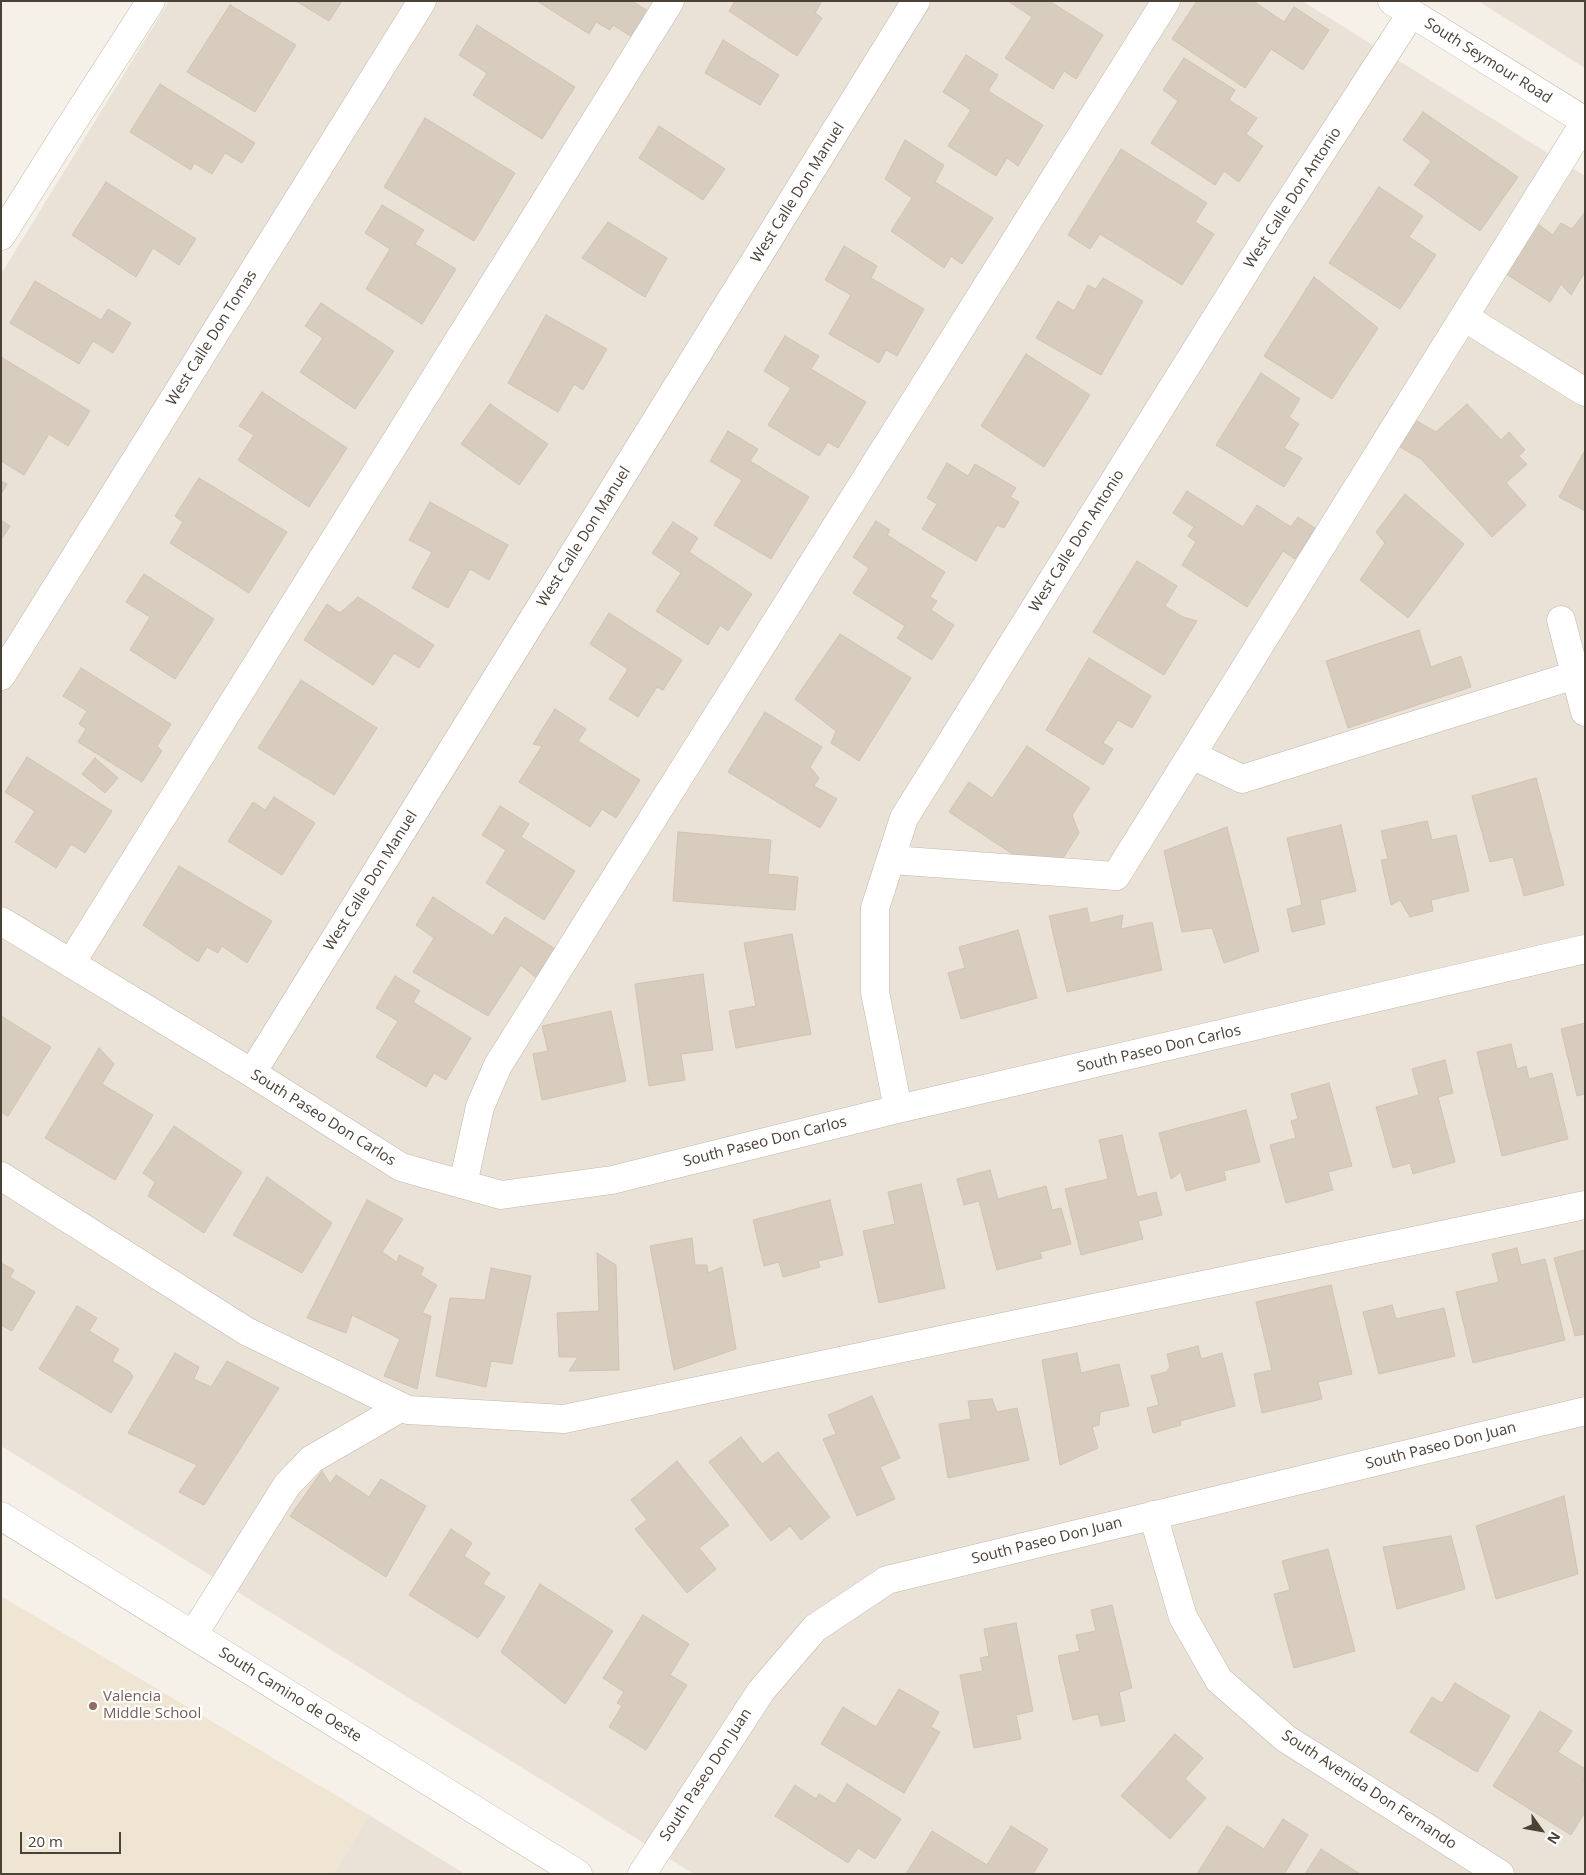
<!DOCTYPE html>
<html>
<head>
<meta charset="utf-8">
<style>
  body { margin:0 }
  #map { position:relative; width:1586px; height:1875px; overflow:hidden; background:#f5f1e9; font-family:"Open Sans",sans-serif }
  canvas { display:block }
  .frame { position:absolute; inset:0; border:2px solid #4a4137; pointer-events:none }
  .north { position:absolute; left:1516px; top:1805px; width:50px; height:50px; -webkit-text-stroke:4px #fff; paint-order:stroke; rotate:122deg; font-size:14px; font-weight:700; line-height:20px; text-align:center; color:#4a4137 }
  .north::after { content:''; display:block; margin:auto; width:18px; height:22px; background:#4a4137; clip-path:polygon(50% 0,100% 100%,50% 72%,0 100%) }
  .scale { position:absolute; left:20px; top:1832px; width:101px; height:22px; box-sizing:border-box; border:2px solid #4a4137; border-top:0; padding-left:6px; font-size:15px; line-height:18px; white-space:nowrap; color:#4a4137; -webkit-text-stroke:4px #fff; paint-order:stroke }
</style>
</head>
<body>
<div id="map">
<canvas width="1586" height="1875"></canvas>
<div class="frame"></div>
<div class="north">N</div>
<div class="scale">20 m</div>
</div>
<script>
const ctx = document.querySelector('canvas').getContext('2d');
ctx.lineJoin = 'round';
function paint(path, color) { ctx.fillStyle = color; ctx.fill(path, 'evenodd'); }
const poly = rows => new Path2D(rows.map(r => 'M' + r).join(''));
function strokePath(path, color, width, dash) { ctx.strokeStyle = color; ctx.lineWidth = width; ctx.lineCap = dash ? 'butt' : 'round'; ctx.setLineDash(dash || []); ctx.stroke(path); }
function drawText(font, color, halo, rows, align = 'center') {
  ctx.font = font + ' "Open Sans",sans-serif'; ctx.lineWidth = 4.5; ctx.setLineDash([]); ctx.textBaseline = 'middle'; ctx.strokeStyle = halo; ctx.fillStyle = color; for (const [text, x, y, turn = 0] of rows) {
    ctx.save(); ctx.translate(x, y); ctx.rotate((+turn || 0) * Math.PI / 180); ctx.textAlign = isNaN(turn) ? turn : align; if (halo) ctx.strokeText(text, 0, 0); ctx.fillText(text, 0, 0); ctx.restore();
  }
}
paint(poly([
  [169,1,1302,1,1585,176,1585,1874,694,1874,1,1446,1,274],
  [1478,1,1585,1,1585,68],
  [369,1815,465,1874,333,1874]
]), '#eae2d7');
paint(poly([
  [1,1596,369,1815,333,1874,1,1874]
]), '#efe5d2');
const building = poly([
  [296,1,342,1,329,21,296,1],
  [537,1,632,1,648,11,632,37,613,25,610,30,596,22,589,34,537,1],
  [735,1,822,1,815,13,822,18,797,56,729,11,735,1],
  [1008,1,1049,1,1103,35,1076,79,1064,71,1053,89,1005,58,1032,17,1008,1],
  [1197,1,1253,1,1284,22,1294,7,1329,30,1303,70,1271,49,1245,88,1172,39,1197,1],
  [230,5,296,45,255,112,187,72,230,5],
  [477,25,575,87,542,139,473,95,487,73,459,55,477,25],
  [723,40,779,75,760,105,705,73,723,40],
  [966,55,998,75,988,91,1043,125,1018,166,1007,158,996,176,948,146,971,110,943,92,966,55],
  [1184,58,1235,90,1229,100,1257,118,1246,134,1263,146,1239,182,1224,171,1215,185,1151,143,1178,101,1163,90,1184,58],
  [160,84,255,143,242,163,225,153,212,174,194,163,191,170,130,132,160,84],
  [1423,112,1518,177,1480,231,1414,185,1431,161,1403,140,1423,112],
  [425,118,515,173,474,241,384,187,425,118],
  [659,126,725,169,703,200,639,158,659,126],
  [905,140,944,165,935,182,993,218,962,264,951,256,944,268,891,231,912,198,885,179,905,140],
  [1121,149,1207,203,1195,222,1214,234,1182,285,1100,234,1090,249,1068,235,1121,149],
  [106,182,196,239,179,265,153,248,136,277,72,235,106,182],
  [1379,187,1423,216,1409,237,1436,255,1400,309,1329,263,1379,187],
  [382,205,424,230,415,244,456,269,422,324,366,289,390,249,365,233,382,205],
  [1585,212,1585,272,1571,295,1561,284,1550,302,1500,270,1532,220,1553,235,1561,223,1572,229,1585,212],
  [608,222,667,258,645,297,582,258,608,222],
  [844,246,877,266,871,278,924,309,897,356,886,350,879,363,829,334,851,295,825,280,844,246],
  [1314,277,1378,328,1332,399,1264,356,1314,277],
  [1103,278,1143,301,1101,375,1036,338,1058,301,1074,311,1088,285,1096,289,1103,278],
  [35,281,101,320,108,309,131,323,113,353,93,341,79,364,10,323,35,281],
  [321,303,394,351,355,409,300,372,323,338,305,326,321,303],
  [546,315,607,349,583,390,574,384,558,412,508,383,546,315],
  [785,336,819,356,811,369,866,402,838,448,828,442,819,456,768,425,791,388,764,371,785,336],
  [1026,354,1090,395,1044,467,981,426,1026,354],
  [1,357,90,411,68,446,49,434,24,475,1,461,1,357],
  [1261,373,1300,399,1289,417,1299,424,1284,448,1302,458,1284,487,1216,445,1261,373],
  [262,392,347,448,309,507,238,460,254,435,239,426,262,392],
  [490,404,548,444,519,485,461,444,490,404],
  [1467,404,1501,440,1509,432,1525,450,1519,456,1527,464,1506,483,1526,505,1492,537,1421,459,1400,447,1415,420,1436,432,1467,404],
  [728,431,758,449,750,461,809,497,771,559,714,525,742,480,710,461,728,431],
  [1585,450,1585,511,1559,497,1585,450],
  [947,463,968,476,975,464,1016,488,1010,497,1019,502,1004,528,997,525,976,561,922,529,937,504,927,498,947,463],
  [199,478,287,532,249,593,170,543,183,522,175,516,199,478],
  [1,481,7,484,1,494,1,481],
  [1187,491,1243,527,1257,505,1291,527,1298,517,1315,528,1295,559,1283,551,1247,607,1182,565,1196,542,1188,536,1194,527,1173,513,1187,491],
  [1405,494,1464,544,1408,618,1360,580,1385,543,1376,532,1405,494],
  [430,502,508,545,489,580,470,569,448,608,412,588,432,552,409,540,430,502],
  [1,520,10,526,1,540,1,520],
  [876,521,890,530,887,535,945,572,930,597,937,601,931,610,954,625,932,660,897,638,905,626,853,593,869,568,853,557,876,521],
  [673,522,698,538,689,552,752,594,728,631,720,625,708,645,656,611,681,573,652,553,673,522],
  [1137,561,1177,586,1165,606,1183,617,1197,621,1164,675,1093,632,1137,561],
  [144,574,214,619,175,679,130,650,150,617,126,602,144,574],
  [358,597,434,645,419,668,394,653,373,685,304,640,327,604,340,613,358,597],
  [609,613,682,660,663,690,657,687,638,717,609,699,628,669,590,644,609,613],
  [1419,630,1431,667,1461,656,1471,687,1348,728,1326,661,1419,630],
  [840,634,911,678,859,761,831,743,836,731,795,699,840,634],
  [1089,658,1151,696,1132,728,1118,720,1103,743,1113,749,1103,765,1046,730,1089,658],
  [81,668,171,724,157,746,162,751,142,782,78,742,86,729,79,724,87,711,63,696,81,668],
  [301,680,377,728,334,795,258,748,301,680],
  [555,709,586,729,578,741,640,780,616,818,602,809,590,827,519,782,542,746,533,744,555,709],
  [765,712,822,747,810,767,819,778,814,786,837,799,820,828,728,772,765,712],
  [1027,746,1090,788,1072,815,1079,833,1060,863,1020,859,949,812,969,782,992,798,1027,746],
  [27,757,112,811,85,853,71,844,56,868,15,842,35,811,5,792,27,757],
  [95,758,118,778,105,793,82,774,95,758],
  [1536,778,1564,885,1524,896,1513,857,1490,862,1472,796,1536,778],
  [274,797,315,823,282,875,228,841,253,802,265,810,274,797],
  [500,806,529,824,521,837,575,871,544,920,486,883,506,850,482,835,500,806],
  [1427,821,1432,840,1456,835,1469,891,1431,900,1433,911,1410,917,1400,900,1391,905,1381,860,1388,859,1381,831,1427,821],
  [1341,825,1356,891,1320,900,1325,924,1292,932,1287,909,1302,905,1287,838,1341,825],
  [1227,827,1259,951,1224,963,1212,928,1182,932,1164,851,1227,827],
  [678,832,771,840,768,874,798,877,795,910,673,901,678,832],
  [179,866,272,921,247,963,222,946,218,953,207,947,198,962,143,925,179,866],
  [433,897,493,936,505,917,560,952,541,982,521,965,488,1016,413,972,434,938,416,925,433,897],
  [1087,908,1090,923,1123,915,1121,929,1152,922,1162,970,1067,992,1049,916,1087,908],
  [1018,930,1037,998,961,1019,948,973,965,968,959,947,1018,930],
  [792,934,811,1034,736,1048,729,1011,756,1006,744,943,792,934],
  [703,974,713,1050,681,1054,685,1080,649,1086,635,984,703,974],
  [395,976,420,991,413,1002,471,1038,446,1080,434,1073,426,1087,376,1057,398,1021,376,1008,395,976],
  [611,1011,626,1081,542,1100,533,1054,548,1051,542,1026,611,1011],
  [1,1016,51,1047,8,1116,1,1112,1,1016],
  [1585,1023,1585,1094,1577,1096,1561,1029,1585,1023],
  [1511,1044,1517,1069,1526,1066,1529,1079,1552,1073,1568,1139,1502,1156,1477,1052,1511,1044],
  [99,1048,114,1064,102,1084,153,1115,115,1180,45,1138,99,1048],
  [1445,1060,1453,1093,1438,1097,1455,1162,1413,1174,1410,1163,1393,1168,1376,1107,1419,1095,1412,1069,1445,1060],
  [1329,1083,1352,1166,1328,1172,1333,1190,1286,1203,1270,1145,1296,1138,1291,1121,1298,1119,1291,1094,1329,1083],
  [1246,1110,1260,1162,1224,1171,1226,1180,1186,1191,1181,1172,1171,1179,1159,1133,1246,1110],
  [174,1126,242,1172,204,1233,148,1196,155,1182,143,1173,174,1126],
  [1122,1135,1137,1197,1156,1192,1162,1215,1138,1221,1143,1239,1081,1255,1065,1189,1108,1179,1099,1140,1122,1135],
  [990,1170,998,1199,1046,1186,1052,1210,1061,1208,1071,1244,1040,1252,1042,1258,997,1270,979,1201,964,1205,957,1179,990,1170],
  [267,1177,332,1223,302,1273,233,1235,267,1177],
  [921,1184,945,1288,879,1303,863,1231,895,1224,888,1192,921,1184],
  [367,1200,403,1219,382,1252,397,1262,399,1255,424,1268,420,1275,437,1285,422,1313,431,1316,417,1389,384,1376,400,1339,352,1315,346,1333,307,1318,367,1200],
  [830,1200,843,1255,818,1261,820,1267,783,1277,779,1262,764,1266,753,1220,830,1200],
  [692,1238,695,1265,707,1265,708,1273,722,1267,736,1349,674,1370,650,1246,692,1238],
  [1517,1248,1521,1265,1545,1259,1565,1340,1473,1363,1456,1292,1499,1282,1492,1254,1517,1248],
  [1585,1250,1585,1334,1575,1336,1554,1258,1585,1250],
  [597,1253,616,1265,619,1370,569,1371,578,1357,559,1357,557,1313,599,1311,597,1253],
  [1,1263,14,1270,10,1277,35,1292,12,1331,1,1325,1,1263],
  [491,1268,531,1276,512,1364,491,1361,486,1387,436,1376,450,1298,485,1300,491,1268],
  [1331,1285,1352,1374,1318,1382,1322,1399,1262,1413,1254,1374,1272,1370,1256,1302,1331,1285],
  [1392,1305,1396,1319,1444,1308,1455,1356,1379,1374,1363,1312,1392,1305],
  [77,1306,97,1318,89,1331,119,1349,112,1361,130,1372,133,1377,111,1413,39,1369,77,1306],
  [1198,1346,1201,1359,1222,1353,1235,1406,1180,1421,1181,1425,1153,1433,1147,1408,1159,1405,1151,1376,1166,1372,1170,1367,1167,1354,1198,1346],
  [175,1353,199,1367,194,1379,211,1387,227,1361,279,1388,204,1505,179,1492,197,1465,128,1433,175,1353],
  [1077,1353,1081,1373,1119,1364,1129,1406,1100,1412,1099,1425,1092,1427,1098,1448,1060,1465,1042,1360,1077,1353],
  [872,1396,900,1458,880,1467,895,1499,857,1516,823,1439,836,1434,828,1415,872,1396],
  [992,1399,997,1412,1017,1408,1029,1460,948,1478,939,1424,971,1419,968,1401,992,1399],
  [741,1437,762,1464,778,1452,830,1517,801,1540,790,1526,771,1541,709,1462,741,1437],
  [677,1461,729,1525,699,1548,716,1569,687,1593,635,1529,647,1520,631,1500,677,1461],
  [322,1471,330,1484,336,1475,369,1497,381,1479,426,1506,386,1577,290,1516,322,1471],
  [1564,1496,1578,1574,1496,1599,1476,1526,1564,1496],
  [451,1529,472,1543,464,1556,490,1573,483,1584,505,1597,478,1638,409,1595,451,1529],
  [1451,1536,1465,1589,1397,1609,1383,1547,1451,1536],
  [1328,1549,1355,1651,1294,1668,1274,1594,1290,1590,1282,1561,1328,1549],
  [540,1584,613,1631,565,1704,501,1652,540,1584],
  [1112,1605,1132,1688,1119,1692,1125,1721,1101,1726,1098,1714,1073,1720,1058,1656,1080,1651,1076,1635,1096,1631,1091,1610,1112,1605],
  [643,1615,689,1644,670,1675,687,1685,646,1750,609,1727,622,1706,617,1703,624,1692,603,1678,643,1615],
  [1016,1623,1033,1711,1016,1715,1021,1739,974,1748,960,1675,983,1671,980,1658,989,1656,984,1629,1016,1623],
  [1455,1683,1510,1716,1477,1772,1410,1732,1432,1697,1442,1703,1455,1683],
  [899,1689,939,1712,931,1727,940,1732,904,1793,821,1744,843,1707,876,1727,899,1689],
  [1540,1711,1572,1731,1558,1752,1585,1769,1585,1778,1583,1781,1585,1782,1585,1812,1571,1835,1493,1786,1540,1711],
  [1175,1734,1203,1758,1185,1779,1206,1798,1170,1839,1121,1796,1175,1734],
  [847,1784,901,1819,875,1859,858,1848,848,1863,775,1816,795,1785,816,1799,819,1794,835,1804,847,1784],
  [1283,1819,1308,1835,1284,1874,1197,1874,1227,1826,1264,1849,1283,1819],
  [1011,1826,1048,1849,1033,1874,906,1874,932,1831,987,1865,1011,1826],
  [1321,1849,1360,1874,1305,1874,1321,1849]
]);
paint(building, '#d8ccbe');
strokePath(building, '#d3c3b0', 1);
const minor = poly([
  [1392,1,1585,121],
  [1,236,62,139,151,1],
  [1464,317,1585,392],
  [1561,620,1585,712],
  [1,676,422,1],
  [1192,755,1242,779,1575,675],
  [891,860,1116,876,1585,122],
  [1,921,252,1073,401,1167,501,1195,612,1180,898,1109,1585,949],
  [71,963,670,1],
  [252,1073,916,1],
  [898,1109,875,992,875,908,904,818,1273,227,1411,14],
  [1,1176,246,1331,408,1410,564,1419,1585,1205],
  [463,1184,480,1107,498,1065,1166,1],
  [1153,1515,1183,1617,1219,1680,1285,1738,1500,1874],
  [1,1516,578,1874],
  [193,1635,287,1485,312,1459,402,1407],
  [642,1874,761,1691,815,1628,887,1580,1585,1411]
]);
strokePath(minor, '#c2b8ab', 29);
strokePath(minor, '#fff', 28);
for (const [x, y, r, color] of [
  [93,1706,5,"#8d6e63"]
]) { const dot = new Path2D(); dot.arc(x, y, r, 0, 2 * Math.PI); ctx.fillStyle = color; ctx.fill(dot); strokePath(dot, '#fff', 2); }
drawText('15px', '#4a4137', '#fff', [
  ["South Seymour Road",1488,61,32],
  ["West Calle Don Manuel",798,193,-58],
  ["West Calle Don Antonio",1293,198,-57],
  ["West Calle Don Tomas",212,338,-58],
  ["West Calle Don Manuel",584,537,-58],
  ["West Calle Don Antonio",1077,541,-58],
  ["West Calle Don Manuel",371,881,-58],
  ["South Paseo Don Carlos",1159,1049,-13],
  ["South Paseo Don Carlos",323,1118,32],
  ["South Paseo Don Carlos",765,1142,-14],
  ["South Paseo Don Juan",1441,1446,-14],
  ["South Paseo Don Juan",1047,1541,-14],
  ["South Camino de Oeste",290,1695,32],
  ["South Paseo Don Juan",706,1775,-57],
  ["South Avenida Don Fernando",1369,1790,33]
]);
drawText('15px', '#785e54', '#fff', [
  ["Valencia",103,1697],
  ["Middle School",103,1714]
], 'left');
</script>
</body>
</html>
